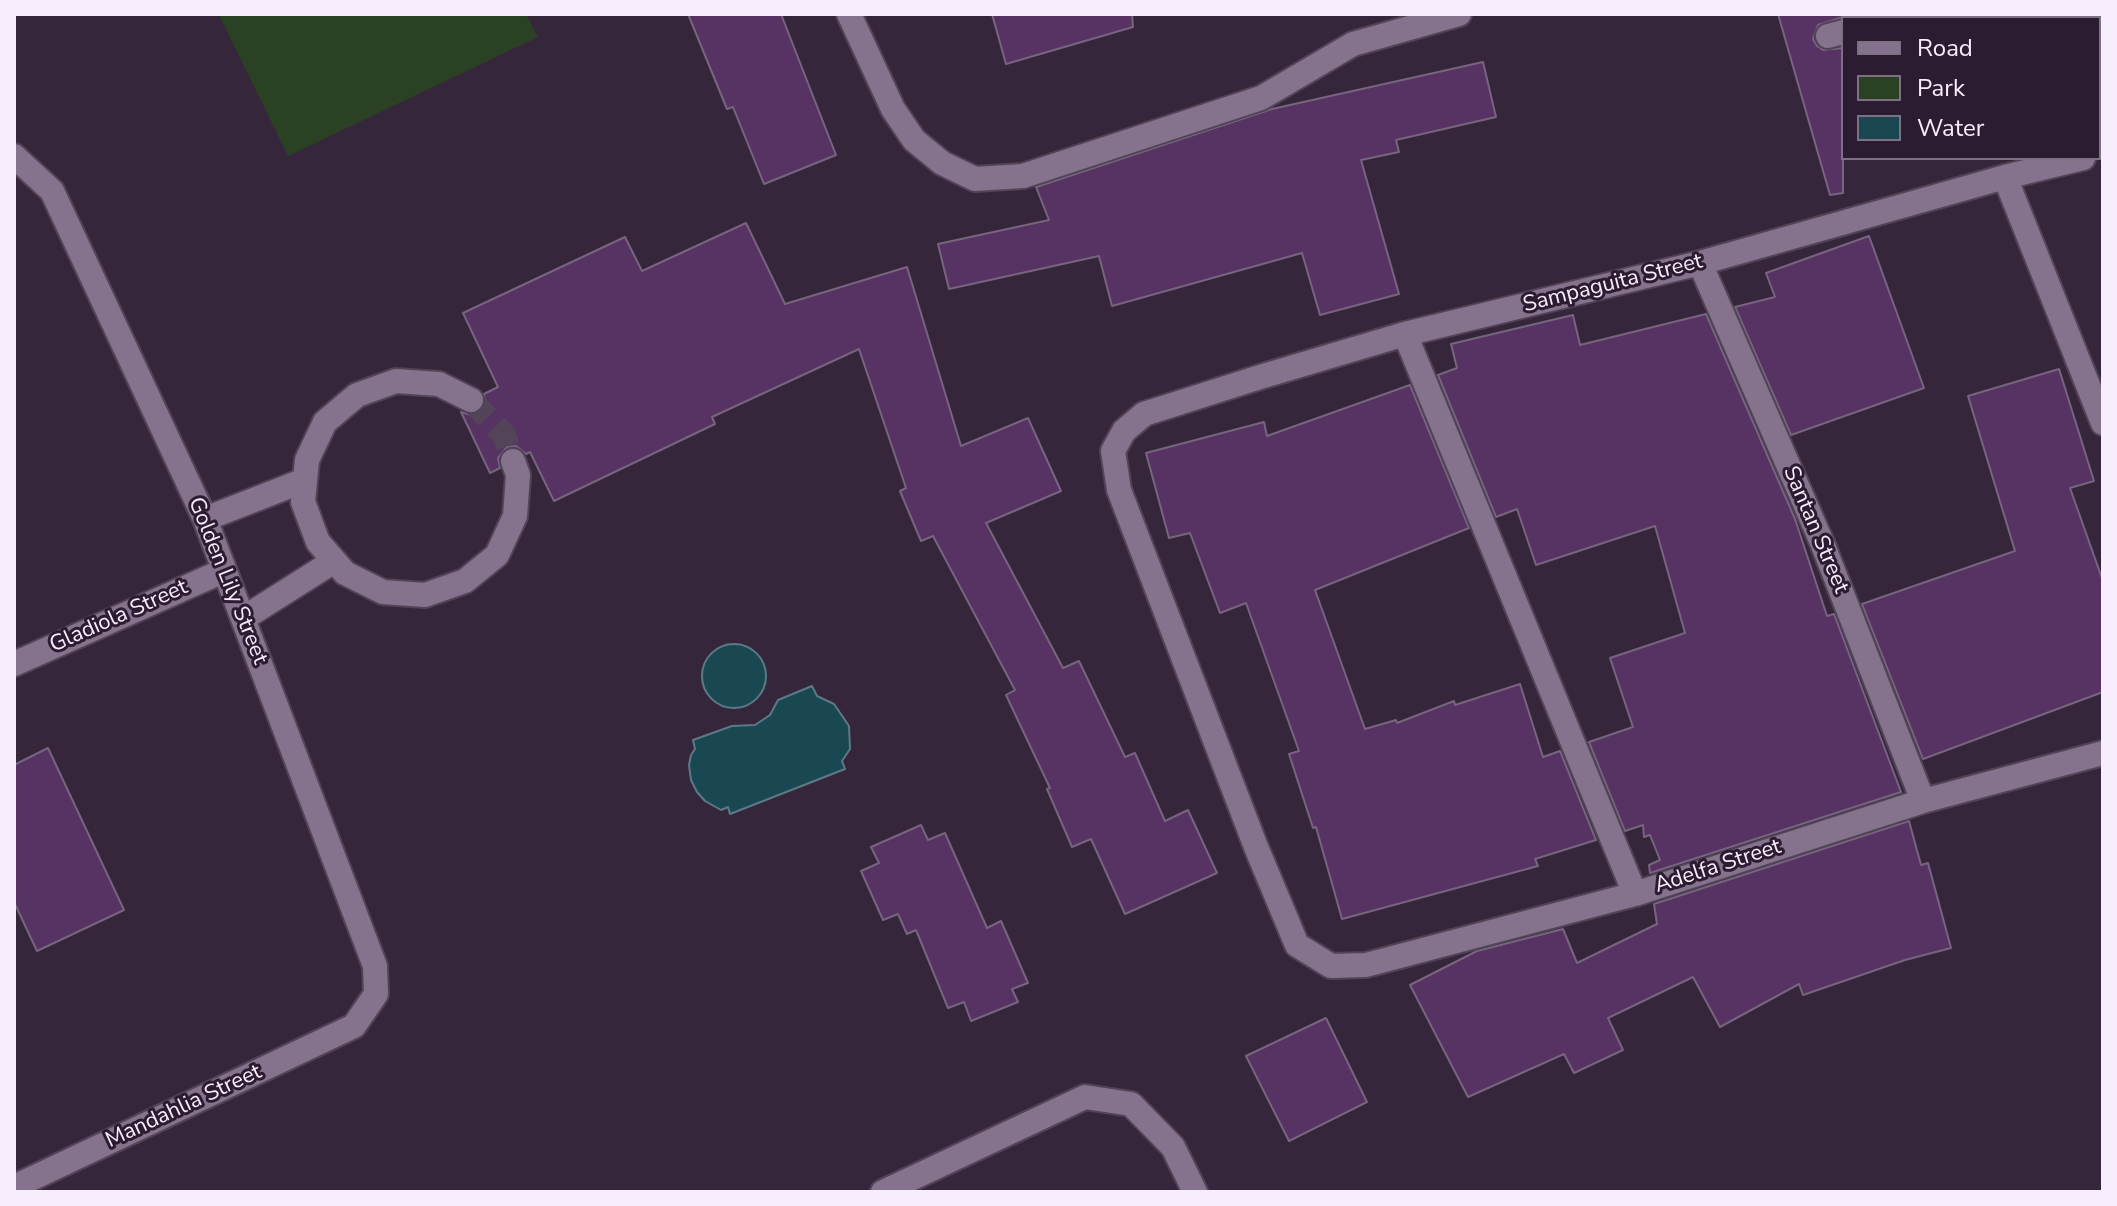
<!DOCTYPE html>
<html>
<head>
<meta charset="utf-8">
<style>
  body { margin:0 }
  #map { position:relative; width:2117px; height:1206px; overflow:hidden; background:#36263c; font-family:"Nunito Sans",sans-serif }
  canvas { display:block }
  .frame { position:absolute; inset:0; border:16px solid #f7edfc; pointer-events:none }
  .legend { position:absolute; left:1841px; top:16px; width:260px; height:144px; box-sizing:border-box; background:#2c1c32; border:2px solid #7d7083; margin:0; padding:10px 14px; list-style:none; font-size:24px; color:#f7edfc }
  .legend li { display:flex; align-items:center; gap:16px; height:40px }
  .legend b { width:40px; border:2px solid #7d7083 }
</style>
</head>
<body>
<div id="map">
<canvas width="2117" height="1206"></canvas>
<div class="frame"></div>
<ul class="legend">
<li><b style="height:10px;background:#85728c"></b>Road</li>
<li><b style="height:22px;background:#2b4124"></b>Park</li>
<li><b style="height:22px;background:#194853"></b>Water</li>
</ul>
</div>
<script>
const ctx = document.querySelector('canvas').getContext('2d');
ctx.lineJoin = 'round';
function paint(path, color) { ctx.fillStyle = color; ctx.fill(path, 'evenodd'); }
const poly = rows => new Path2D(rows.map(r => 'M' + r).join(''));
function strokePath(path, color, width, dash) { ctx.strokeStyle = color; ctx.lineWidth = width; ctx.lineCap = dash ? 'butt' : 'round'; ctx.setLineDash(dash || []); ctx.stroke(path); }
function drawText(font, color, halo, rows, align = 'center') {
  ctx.font = font + ' "Nunito Sans",sans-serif'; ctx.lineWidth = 6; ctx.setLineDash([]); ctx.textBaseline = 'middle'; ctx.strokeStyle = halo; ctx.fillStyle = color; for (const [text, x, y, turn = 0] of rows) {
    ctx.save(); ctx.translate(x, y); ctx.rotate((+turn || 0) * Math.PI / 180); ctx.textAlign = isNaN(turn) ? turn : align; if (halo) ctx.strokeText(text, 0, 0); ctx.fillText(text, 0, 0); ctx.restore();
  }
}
paint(poly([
  [226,14,526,14,538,37,288,156,220,17]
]), '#2b4124');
const water = poly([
  '702 676a32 32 0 1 1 64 0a32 32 0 1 1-64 0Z',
  [812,686,817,696,834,704,849,726,850,749,842,761,845,769,730,814,728,807,721,810,705,801,697,792,691,780,689,765,691,755,695,749,693,740,732,726,755,725,770,715,778,700,812,686]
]);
paint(water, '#194853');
strokePath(water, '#5c7a86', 2);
const building = poly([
  [688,14,781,14,836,155,764,184,733,107,727,109,688,14],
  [992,14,1132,14,1133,27,1006,64,992,14],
  [1778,14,1843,14,1843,17,1818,25,1813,39,1817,46,1823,50,1843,48,1843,193,1830,195,1778,14],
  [1483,62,1496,117,1396,140,1399,152,1361,160,1399,294,1320,315,1302,253,1112,306,1099,256,949,289,938,244,1049,220,1036,187,1272,109,1483,62],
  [746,223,785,304,907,267,961,446,1028,418,1061,491,986,523,1063,668,1079,661,1125,757,1135,753,1165,821,1188,810,1217,873,1125,914,1091,839,1072,847,1047,789,1050,788,1006,695,1015,690,933,536,921,541,900,491,906,488,859,349,712,417,715,424,554,501,530,452,526,454,516,446,507,447,498,458,500,468,490,473,461,412,471,415,479,413,485,406,484,394,498,387,463,313,625,237,642,271,746,223],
  [1869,236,1924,388,1791,435,1735,307,1775,297,1766,273,1869,236],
  [1706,314,1795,519,1827,616,1834,614,1901,792,1650,873,1649,865,1660,860,1650,835,1644,837,1643,825,1625,831,1589,742,1633,727,1610,658,1685,633,1655,526,1536,565,1517,509,1496,517,1438,375,1457,368,1451,344,1573,315,1580,345,1706,314],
  [2059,369,2094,481,2070,488,2103,581,2103,692,1923,759,1862,604,2015,551,1968,396,2059,369],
  [1410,385,1469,528,1315,590,1365,729,1396,720,1397,723,1454,701,1455,705,1520,684,1543,757,1560,751,1596,840,1535,859,1538,866,1342,919,1316,827,1313,828,1289,754,1299,751,1246,603,1220,613,1190,533,1169,538,1146,453,1264,422,1267,436,1410,385],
  [48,748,124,910,37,951,14,902,14,765,48,748],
  [1909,821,1921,865,1928,863,1951,948,1905,960,1803,995,1799,984,1720,1027,1693,977,1608,1018,1623,1050,1574,1073,1564,1054,1468,1097,1410,985,1477,951,1563,929,1577,963,1657,924,1654,904,1909,821],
  [921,825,928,840,945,833,987,928,1001,921,1028,983,1012,989,1018,1002,971,1021,964,1002,948,1008,916,930,907,934,898,914,883,920,861,871,879,863,871,847,921,825],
  [1326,1018,1367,1102,1289,1141,1246,1056,1326,1018]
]);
paint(building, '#563363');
strokePath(building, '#77647e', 2);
strokePath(poly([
  [471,400,504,435,513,461]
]), '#534459', 24, [24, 12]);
const minor = poly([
  [849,14,893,109,914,140,942,163,975,179,1023,176,1261,98,1353,44,1459,14],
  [1903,18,1920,14],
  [1828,36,1843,32],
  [14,156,52,191,205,519,375,966,376,994,354,1026,14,1187],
  [2083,158,2005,177,1700,263,1405,334,1260,377,1144,414,1124,431,1113,451,1119,490,1256,847,1297,945,1331,966,1366,965,1635,894,1923,801,2103,753],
  [2005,177,2103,423],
  [1700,263,1823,545,1923,801],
  [1405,334,1635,894],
  [471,400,439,384,396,381,357,395,325,422,307,460,303,502,318,542,345,573,383,592,425,595,465,581,497,555,515,516,518,475,513,461],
  [205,519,305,480],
  [244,618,334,561],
  [14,664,223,571],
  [883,1192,1085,1097,1131,1104,1173,1147,1195,1192]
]);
strokePath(minor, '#514457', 28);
strokePath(minor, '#85728c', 24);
drawText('22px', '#f7edfc', '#2c1c32', [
  ["Sampaguita Street",1613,284,-14],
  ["Santan Street",1815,530,67],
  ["Golden Lily Street",227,581,68],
  ["Gladiola Street",119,617,-24],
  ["Adelfa Street",1718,867,-18],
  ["Mandahlia Street",184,1107,-25]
]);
</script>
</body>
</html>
